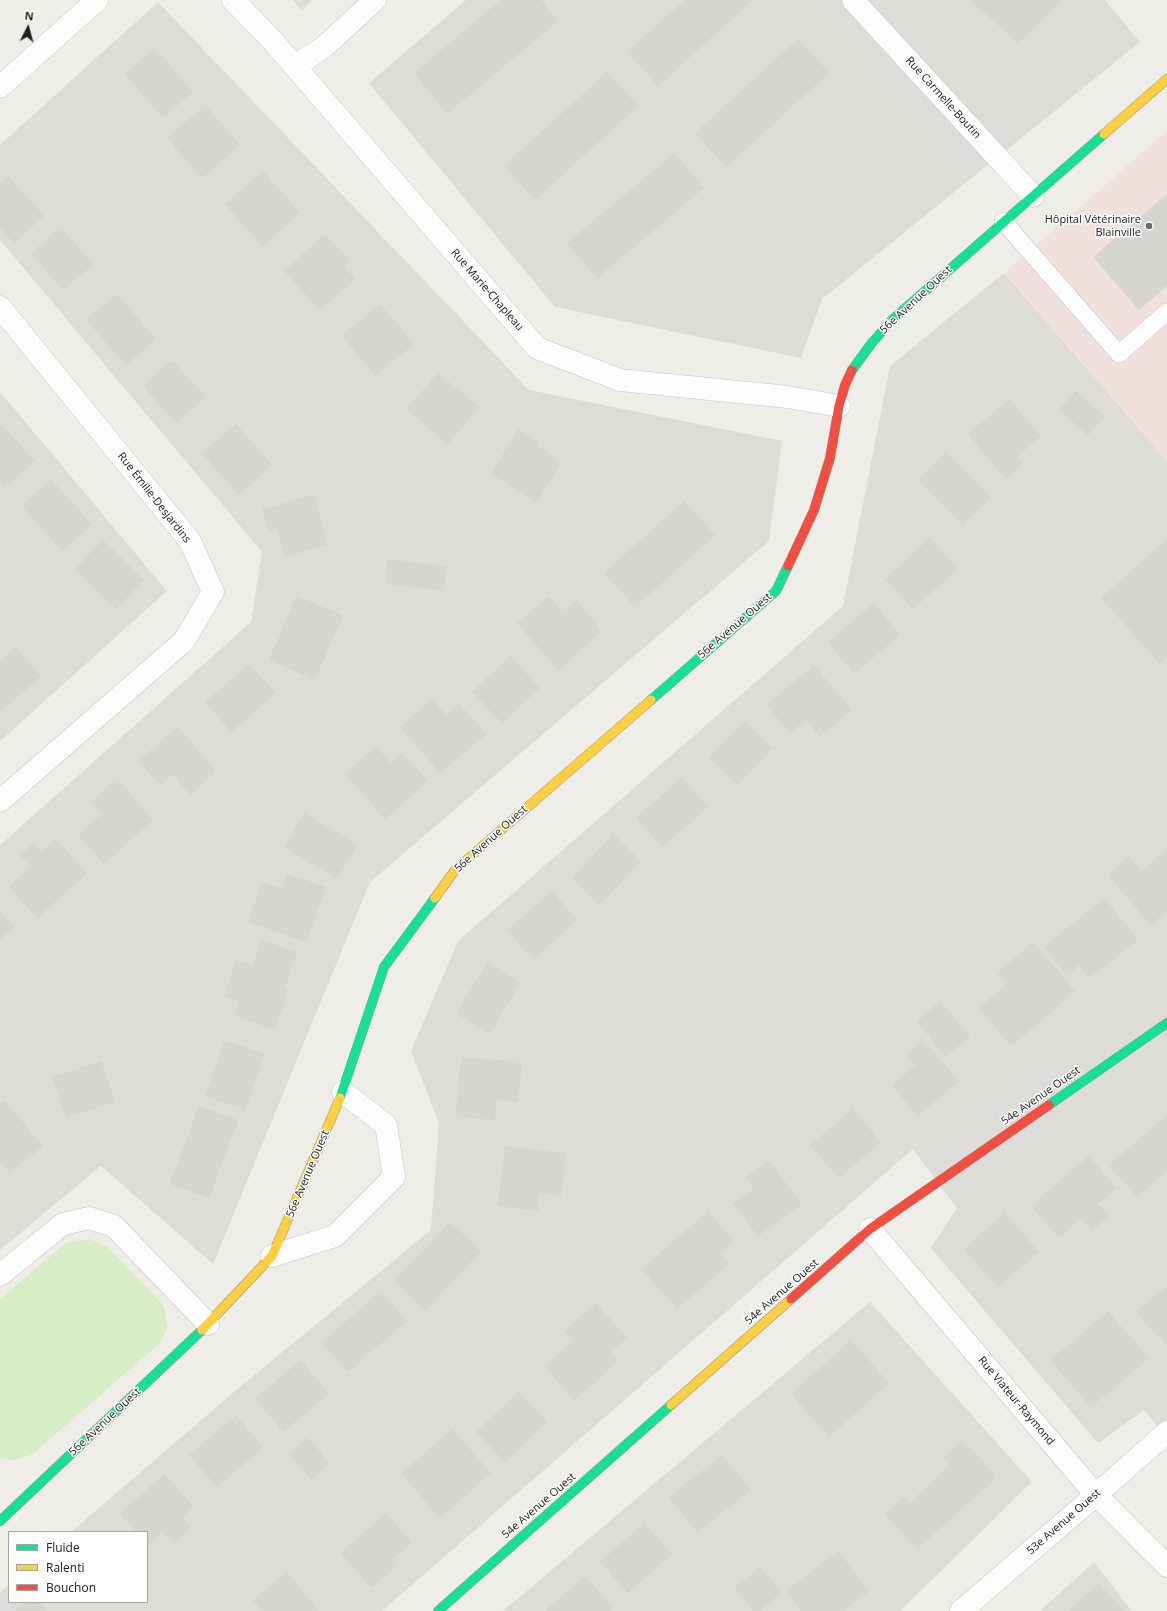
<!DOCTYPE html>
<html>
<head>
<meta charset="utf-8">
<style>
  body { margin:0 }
  #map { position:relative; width:1167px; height:1611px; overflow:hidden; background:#eeede8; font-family:"Open Sans",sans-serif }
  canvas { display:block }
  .legend { position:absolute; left:8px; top:1531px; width:140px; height:72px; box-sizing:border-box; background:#fff; border:1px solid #a6a6a6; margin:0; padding:5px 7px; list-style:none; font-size:12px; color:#202020 }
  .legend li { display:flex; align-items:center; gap:8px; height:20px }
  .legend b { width:20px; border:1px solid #a6a6a6 }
  .north { position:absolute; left:8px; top:8px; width:40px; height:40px; -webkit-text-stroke:3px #fff; paint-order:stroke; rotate:6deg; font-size:11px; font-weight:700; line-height:16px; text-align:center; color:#202020 }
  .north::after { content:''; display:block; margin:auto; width:14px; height:18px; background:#202020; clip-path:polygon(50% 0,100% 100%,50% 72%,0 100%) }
</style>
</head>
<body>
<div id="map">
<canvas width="1167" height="1611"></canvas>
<ul class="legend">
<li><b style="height:5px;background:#16e098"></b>Fluide</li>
<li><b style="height:5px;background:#ffcf43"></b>Ralenti</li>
<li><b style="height:5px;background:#f24e42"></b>Bouchon</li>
</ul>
<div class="north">N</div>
</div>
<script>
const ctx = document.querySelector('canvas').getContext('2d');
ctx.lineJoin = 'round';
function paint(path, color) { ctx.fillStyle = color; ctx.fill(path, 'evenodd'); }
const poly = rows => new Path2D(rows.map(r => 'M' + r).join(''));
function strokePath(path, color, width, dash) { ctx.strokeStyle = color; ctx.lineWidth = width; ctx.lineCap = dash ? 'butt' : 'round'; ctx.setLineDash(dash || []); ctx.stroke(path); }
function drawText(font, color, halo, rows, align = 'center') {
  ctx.font = font + ' "Open Sans",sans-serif'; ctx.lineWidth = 3; ctx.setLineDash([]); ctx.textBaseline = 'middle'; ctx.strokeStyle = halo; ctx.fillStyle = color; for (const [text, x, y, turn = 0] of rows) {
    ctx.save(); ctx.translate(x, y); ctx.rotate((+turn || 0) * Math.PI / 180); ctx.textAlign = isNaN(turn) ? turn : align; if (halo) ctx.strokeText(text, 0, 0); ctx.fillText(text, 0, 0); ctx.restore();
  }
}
paint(poly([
  [292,0,312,0,302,10],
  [466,0,1105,0,1140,42,822,299,801,358,555,307,369,83],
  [158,2,529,390,782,441,769,541,370,882,213,1264,101,1166,0,1250,0,845,251,622,262,552,0,240,0,145],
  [1004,273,1167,461,1167,1438,1144,1410,1098,1443,931,1248,957,1208,913,1149,382,1611,0,1611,0,1593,9,1585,9,1602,147,1602,147,1532,71,1532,241,1386,431,1230,439,1123,411,1051,458,941,843,606,890,366],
  [0,392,167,591,0,741],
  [870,1302,1032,1482,900,1611,503,1611],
  [1094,1562,1132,1611,1040,1611]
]), '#dddcd9');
paint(poly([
  [1167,131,1167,461,1004,273]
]), '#f0e1dd');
paint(poly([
  [90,1239,109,1248,163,1305,168,1327,160,1343,33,1454,14,1460,0,1458,0,1299,67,1242]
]), '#d7edc5');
paint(poly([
  [501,0,541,0,558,21,447,114,414,73],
  [685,0,753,0,658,86,627,52],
  [970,0,1062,0,1018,43],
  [798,39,829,73,726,167,695,133],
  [155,48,193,92,163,118,125,74],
  [607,72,638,106,535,200,504,166],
  [205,105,240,145,202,178,167,138],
  [675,153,704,188,597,278,567,243],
  [263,171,300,213,262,246,225,204],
  [8,176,44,216,14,243,0,228,0,183],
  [1167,194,1167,286,1139,310,1093,257],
  [61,227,93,265,63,290,31,253],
  [325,234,350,261,344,266,355,279,320,310,284,271],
  [117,294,156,339,126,365,86,320],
  [380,304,414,344,376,376,342,336],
  [172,360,206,397,176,423,143,386],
  [438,373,479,407,448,444,406,409],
  [1076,391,1105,417,1088,435,1059,410],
  [1009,399,1041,436,1017,457,1023,464,1006,479,968,434],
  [0,423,35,461,3,489,0,485],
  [236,424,272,465,239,495,202,453],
  [518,429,540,443,537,446,562,462,537,503,491,474],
  [946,452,991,497,963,525,918,480],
  [51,479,92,525,62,551,22,506],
  [314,495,328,545,285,557,277,529,269,531,262,509],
  [684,501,715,535,635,607,604,573],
  [930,538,958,569,913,609,885,579],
  [1167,539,1167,657,1160,664,1101,598],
  [103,540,144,580,116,609,75,569],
  [388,559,447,566,443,591,385,584],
  [296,596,343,615,315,680,269,660],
  [549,596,563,612,576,600,602,631,558,670,517,623],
  [874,603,900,635,854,674,828,642],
  [16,647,41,677,0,711,0,660],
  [510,656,540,688,502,723,472,692],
  [249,664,276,693,231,732,205,702],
  [814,665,852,710,820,737,806,720,790,733,766,705],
  [432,699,446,715,459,703,486,734,440,773,400,727],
  [744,721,773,748,738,785,709,758],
  [178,727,216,771,190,795,172,774,160,785,138,761],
  [376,747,391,763,403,753,428,781,385,819,345,773],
  [682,778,708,807,662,847,636,818],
  [117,779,153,820,104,864,78,835,102,814,91,802],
  [305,813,358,845,337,879,284,847],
  [613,834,641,861,600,905,572,878],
  [56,839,87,873,37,918,9,887,31,867,20,855,34,843,41,851],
  [1167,848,1167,911,1151,925,1108,875,1129,856,1141,871],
  [287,874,326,887,306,942,248,922,262,882,282,889],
  [552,891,577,920,533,960,507,930],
  [1104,898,1138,940,1089,978,1079,965,1067,976,1044,947],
  [0,911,14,927,0,939],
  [261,940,297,952,285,988,289,988,275,1030,235,1016,240,1002,224,997,236,960,253,965],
  [1033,942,1075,992,1011,1046,979,1008,1007,984,997,973],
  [487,962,520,983,490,1034,456,1014],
  [940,1001,970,1036,946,1057,917,1022],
  [225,1040,265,1054,245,1110,205,1096],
  [923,1040,959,1081,918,1116,892,1086,915,1065,906,1054],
  [461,1057,522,1062,518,1102,497,1100,495,1120,455,1117],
  [101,1061,115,1102,66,1118,52,1077],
  [4,1100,43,1146,10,1173,0,1161,0,1103],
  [199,1106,238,1120,209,1198,170,1184],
  [853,1109,881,1142,839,1178,810,1145],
  [1167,1115,1167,1171,1137,1197,1109,1165],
  [505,1146,566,1153,561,1196,539,1193,538,1211,498,1206],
  [1089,1156,1117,1188,1098,1204,1109,1216,1092,1231,1081,1218,1059,1238,1031,1206],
  [769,1161,802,1204,758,1236,733,1204,754,1188,746,1177],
  [708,1211,734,1241,720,1253,730,1263,677,1309,642,1269],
  [1005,1213,1039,1252,997,1287,964,1249],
  [450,1222,481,1251,425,1311,394,1281],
  [1167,1286,1167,1343,1165,1345,1136,1311],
  [381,1291,407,1321,348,1372,322,1342],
  [596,1303,627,1338,610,1353,618,1362,574,1400,544,1366,573,1341,564,1331],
  [1108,1311,1149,1358,1091,1407,1050,1360],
  [851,1340,889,1383,829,1437,791,1394],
  [301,1360,329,1394,283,1432,255,1399],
  [518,1392,547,1422,505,1462,476,1432],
  [236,1415,263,1448,217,1487,189,1455],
  [452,1429,491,1473,440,1518,401,1474],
  [307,1437,330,1463,312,1480,288,1454],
  [963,1440,997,1477,917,1549,885,1514,903,1497,909,1503,950,1466,944,1458],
  [722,1455,751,1490,697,1532,669,1497],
  [164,1474,194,1507,182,1517,191,1528,173,1544,163,1532,148,1546,147,1532,136,1532,120,1514],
  [386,1513,412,1543,392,1560,397,1565,371,1588,341,1553],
  [644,1523,672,1554,628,1593,600,1562],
  [838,1551,869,1591,844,1611,802,1611,786,1591],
  [760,1567,782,1592,760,1611,754,1611,734,1588],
  [287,1572,319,1611,262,1611,253,1600],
  [585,1576,613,1607,609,1611,545,1611],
  [1099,1583,1124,1611,1068,1611],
  [24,1602,40,1602,48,1611,14,1611]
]), '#d6d5d1');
const lane = poly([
  [1003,221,1119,354,1167,312]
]);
const street = poly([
  [233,0,272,40,537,348,620,380,788,397,839,406],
  [853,0,1033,196],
  [295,66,324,47,375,0],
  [0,87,97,0],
  [0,307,190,541,213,592,184,641,0,801],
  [870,1229,1096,1495,1167,1566],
  [272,1256,335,1236,394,1177,386,1125,343,1092],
  [0,1275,63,1224,89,1218,114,1226,208,1324],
  [961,1611,1096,1495,1167,1432]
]);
const fast = poly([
  [852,370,871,344,892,320,1104,134],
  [651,700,776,591,788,566],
  [340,1098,384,967,435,898],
  [1049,1105,1167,1023],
  [0,1521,202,1330],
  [438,1611,671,1405]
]);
const slow = poly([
  [1104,134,1167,79],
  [435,898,455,870,651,700],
  [202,1330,272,1256,340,1098],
  [671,1405,791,1299]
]);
const jam = poly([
  [788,566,814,510,830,458,839,406,845,385,852,370],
  [791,1299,870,1229,1049,1105]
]);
strokePath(lane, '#c7c6c4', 18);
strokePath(street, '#c7c6c4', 23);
strokePath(fast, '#94997f', 10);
strokePath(slow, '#94997f', 10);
strokePath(jam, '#94997f', 10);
strokePath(lane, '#fcfcfc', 17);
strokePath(street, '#fcfcfc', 22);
strokePath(fast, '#16e098', 9);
strokePath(slow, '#ffcf43', 9);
strokePath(jam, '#f24e42', 9);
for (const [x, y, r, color] of [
  [1149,226,4,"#686866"]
]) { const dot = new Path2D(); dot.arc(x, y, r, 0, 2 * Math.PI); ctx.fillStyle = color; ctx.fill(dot); strokePath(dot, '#fff', 1.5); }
drawText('11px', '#202020', '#fff', [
  ["Rue Carmelle-Boutin",943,98,48],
  ["Rue Marie-Chapleau",487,290,49],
  ["56e Avenue Ouest",916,300,-43],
  ["Rue Émilie-Desjardins",154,498,52],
  ["56e Avenue Ouest",735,626,-41],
  ["56e Avenue Ouest",491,839,-42],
  ["54e Avenue Ouest",1041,1096,-35],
  ["56e Avenue Ouest",308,1174,-67],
  ["54e Avenue Ouest",782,1292,-41],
  ["Rue Viateur-Raymond",1016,1401,50],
  ["56e Avenue Ouest",105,1422,-43],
  ["54e Avenue Ouest",539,1506,-41],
  ["53e Avenue Ouest",1064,1522,-41]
]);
drawText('11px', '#202020', '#fff', [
  ["Hôpital Vétérinaire",1141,220],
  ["Blainville",1141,233]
], 'right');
</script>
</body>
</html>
